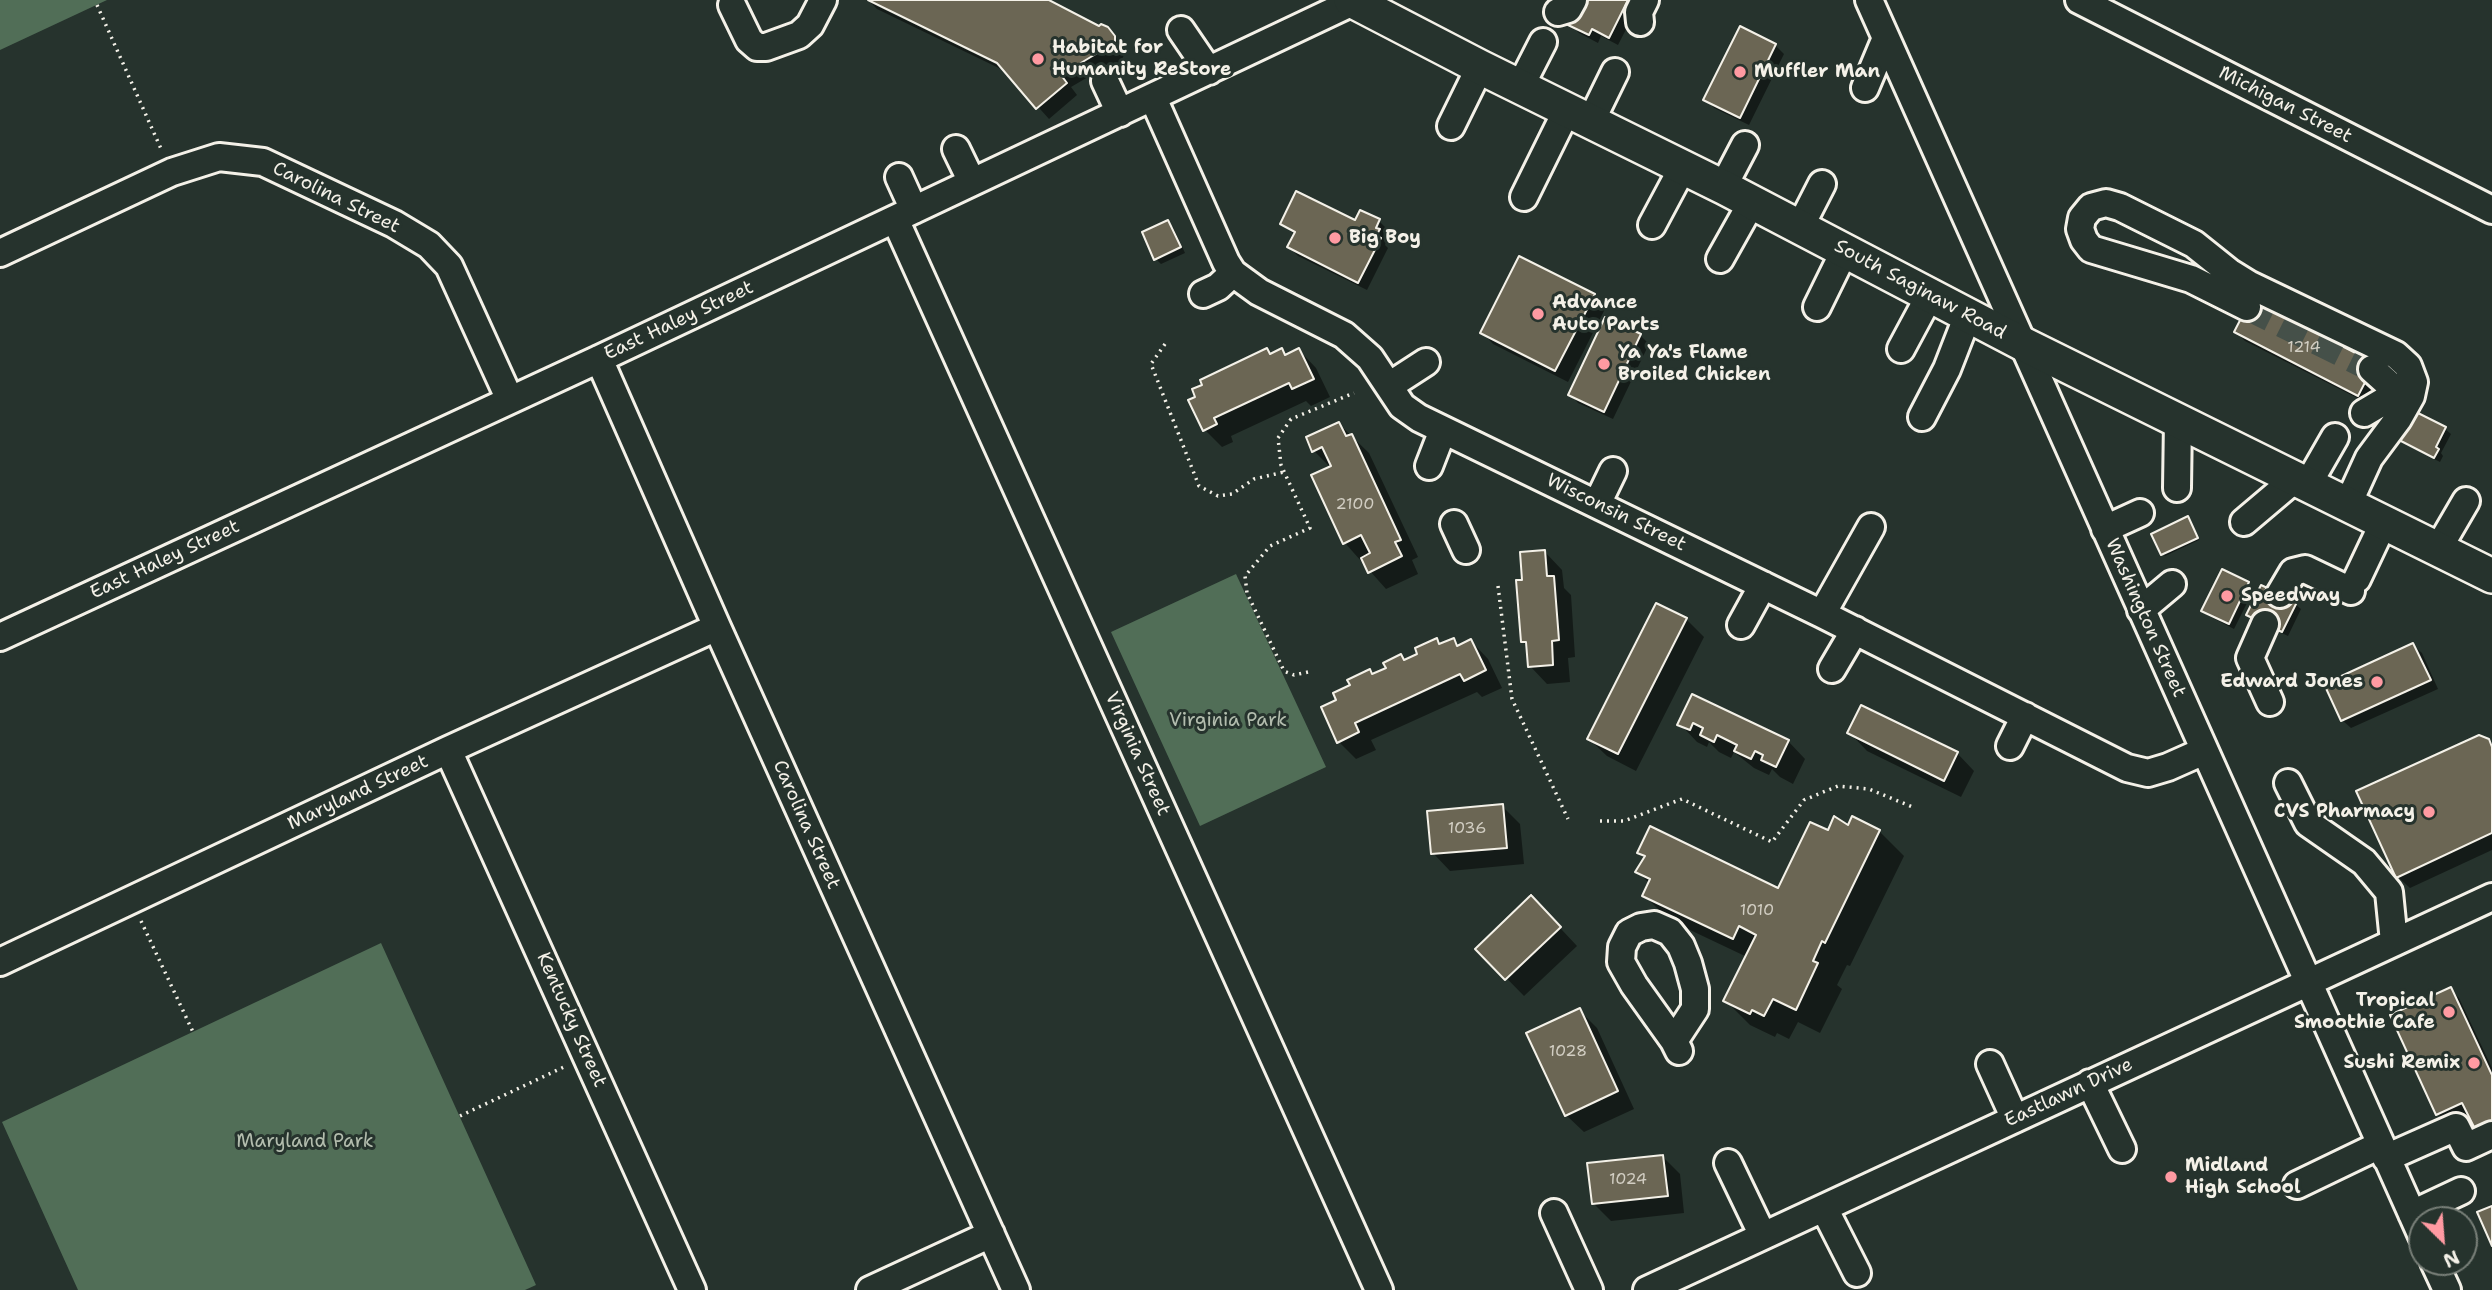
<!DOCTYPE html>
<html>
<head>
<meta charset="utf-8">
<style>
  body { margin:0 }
  #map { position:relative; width:2492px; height:1290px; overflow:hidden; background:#26332d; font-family:"Shantell Sans",sans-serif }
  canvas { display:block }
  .north { position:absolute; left:2408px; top:1206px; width:70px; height:70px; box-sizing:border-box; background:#26332d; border:2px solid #787f78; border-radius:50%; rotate:155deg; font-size:19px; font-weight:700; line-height:28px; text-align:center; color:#f4f1e8 }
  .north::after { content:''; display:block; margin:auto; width:24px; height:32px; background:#ff9aa2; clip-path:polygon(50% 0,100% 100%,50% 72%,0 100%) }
</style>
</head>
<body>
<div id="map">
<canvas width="2492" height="1290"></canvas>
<div class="north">N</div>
</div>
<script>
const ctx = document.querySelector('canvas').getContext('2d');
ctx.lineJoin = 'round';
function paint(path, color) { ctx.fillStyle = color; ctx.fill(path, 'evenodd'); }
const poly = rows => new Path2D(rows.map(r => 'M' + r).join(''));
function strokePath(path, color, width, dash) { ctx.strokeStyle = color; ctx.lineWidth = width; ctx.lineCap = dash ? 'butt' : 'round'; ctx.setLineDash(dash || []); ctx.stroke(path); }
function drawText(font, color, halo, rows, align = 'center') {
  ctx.font = font + ' "Shantell Sans",sans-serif'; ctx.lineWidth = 6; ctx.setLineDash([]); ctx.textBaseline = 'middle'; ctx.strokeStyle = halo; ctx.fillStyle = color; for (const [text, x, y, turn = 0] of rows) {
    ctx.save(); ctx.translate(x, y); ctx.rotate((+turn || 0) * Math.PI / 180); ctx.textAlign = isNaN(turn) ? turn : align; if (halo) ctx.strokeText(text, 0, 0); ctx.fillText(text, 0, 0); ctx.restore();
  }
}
paint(poly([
  [0,0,107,0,0,50],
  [1236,574,1326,767,1200,826,1111,632],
  [381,943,536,1285,525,1290,78,1290,2,1122]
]), '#516e57');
paint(poly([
  [868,0,1046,0,1099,28,1107,28,1126,49,1122,60,1114,65,1112,63,1071,87,1077,95,1049,119,1007,72,877,9],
  [877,2,1005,65,1004,68,877,6],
  [1582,0,1641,0,1618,45,1601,36,1598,43,1579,33,1570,24],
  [1775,45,1784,54,1749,125,1714,108,1706,99],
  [1379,221,1388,230,1384,237,1387,240,1385,245,1388,248,1367,290,1298,256,1289,247,1295,235,1282,224],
  [1167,222,1173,227,1185,253,1161,264,1156,259],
  [1594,296,1606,307,1568,382,1493,344,1482,332],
  [2236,332,2383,373,2367,403,2245,341],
  [1640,335,1649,344,1613,419,1578,403,1570,394],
  [1267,350,1272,355,1282,351,1287,356,1299,350,1316,368,1330,397,1311,406,1306,401,1231,436,1233,442,1222,447,1204,429],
  [1339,424,1369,453,1418,557,1412,560,1418,574,1386,589,1345,543,1331,468,1314,451],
  [2445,429,2451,434,2441,453,2443,456,2440,462,2407,445,2402,440],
  [2188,518,2199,540,2165,556,2162,554],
  [1545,552,1562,570,1564,588,1571,595,1575,657,1568,658,1570,682,1547,684,1530,666,1528,647,1522,641,1524,581],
  [2248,584,2254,589,2234,629,2209,616,2203,610],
  [2295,604,2301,609,2288,636,2254,620,2248,615],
  [1686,619,1704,637,1636,771,1607,756,1589,739],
  [1453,640,1460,647,1471,641,1488,659,1502,688,1482,697,1477,692,1371,740,1376,750,1356,759,1339,742,1339,701,1370,672,1374,676,1388,669,1401,656,1406,661,1420,655,1436,641,1441,645],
  [2413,645,2422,653,2438,689,2351,728,2342,720],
  [1693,697,1788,741,1805,759,1793,784,1780,777,1772,769,1769,775,1754,768,1734,752,1731,758,1719,752,1709,742,1707,747,1697,742,1680,724],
  [1850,733,1957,753,1974,771,1961,797,1867,751],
  [2488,741,2492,745,2492,850,2410,888,2398,877],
  [1502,806,1520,824,1524,864,1450,871,1433,853],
  [1849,827,1879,831,1904,856,1850,966,1847,965,1837,985,1842,989,1820,1033,1798,1022,1789,1039,1777,1033,1775,1037,1750,1025,1726,1001,1747,957,1669,920,1644,895,1650,884,1637,871,1645,858,1639,852,1779,890,1828,833],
  [1548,915,1577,946,1524,996,1478,949],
  [2450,989,2459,998,2492,1068,2492,1137,2469,1112,2446,1123,2438,1114],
  [1579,1010,1597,1028,1634,1109,1584,1132,1566,1115],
  [1663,1157,1680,1174,1684,1213,1611,1221,1593,1203]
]), '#0007');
const building = poly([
  [868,0,1049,0,1099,26,1101,24,1108,27,1115,36,1115,41,1110,48,1101,54,1099,52,1061,75,1067,83,1036,109,997,63,868,0],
  [1580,0,1628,0,1609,38,1592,29,1589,35,1568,25,1580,0],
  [1740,26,1776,44,1740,118,1703,100,1740,26],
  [1296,191,1355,220,1360,210,1380,219,1376,228,1380,229,1376,236,1381,238,1358,283,1287,247,1295,232,1280,224,1296,191],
  [1168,220,1181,247,1154,260,1142,232,1168,220],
  [1519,256,1595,294,1555,371,1480,333,1519,256],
  [2251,299,2375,363,2358,396,2234,332,2251,299],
  [1605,317,1641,334,1604,412,1568,395,1605,317],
  [1267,348,1270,354,1282,348,1285,355,1299,348,1314,379,1292,389,1289,383,1214,418,1217,424,1203,431,1188,400,1195,397,1192,389,1202,385,1200,380,1267,348],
  [2414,411,2446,427,2436,447,2439,449,2434,458,2399,440,2414,411],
  [1339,422,1346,436,1352,434,1401,540,1395,542,1402,556,1368,573,1361,558,1370,553,1361,535,1343,544,1311,475,1331,466,1322,447,1312,452,1306,437,1339,422],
  [2188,516,2198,538,2161,555,2151,534,2188,516],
  [1545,550,1547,576,1554,576,1559,640,1552,641,1553,665,1528,667,1526,642,1521,642,1516,580,1522,580,1520,552,1545,550],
  [2222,569,2249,582,2229,624,2201,611,2222,569],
  [2261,585,2297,602,2282,632,2246,615,2261,585],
  [1656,603,1687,618,1618,754,1587,739,1656,603],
  [1437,638,1439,644,1454,638,1457,646,1471,639,1486,670,1464,681,1460,674,1355,723,1359,732,1337,743,1321,707,1336,700,1333,693,1350,685,1347,680,1370,669,1372,674,1386,668,1383,663,1401,654,1404,660,1417,654,1415,648,1437,638],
  [2413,643,2431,680,2341,721,2324,684,2413,643],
  [1692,694,1789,740,1776,767,1761,760,1763,755,1755,751,1751,759,1734,751,1737,745,1717,735,1714,742,1700,735,1703,728,1693,723,1690,730,1677,725,1692,694],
  [1861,705,1958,752,1944,781,1847,733,1861,705],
  [2479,735,2489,739,2492,747,2492,833,2396,878,2356,791,2479,735],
  [1503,804,1507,848,1431,854,1427,811,1503,804],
  [1834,816,1848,825,1852,816,1880,830,1825,943,1822,941,1813,961,1818,963,1796,1010,1773,999,1764,1016,1752,1010,1750,1014,1723,1001,1756,935,1739,926,1733,939,1642,896,1650,879,1635,872,1645,856,1637,853,1650,826,1778,888,1810,822,1828,830,1834,816],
  [1531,895,1561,927,1505,980,1475,949,1531,895],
  [2451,987,2492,1075,2492,1124,2476,1131,2462,1103,2436,1115,2390,1015,2451,987],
  [1580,1008,1618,1091,1565,1116,1526,1033,1580,1008],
  [1663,1155,1668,1196,1592,1204,1587,1163,1663,1155],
  [2492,1206,2492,1246,2477,1212,2492,1206]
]);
paint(building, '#6b6654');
strokePath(building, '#f4f1e8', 2);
strokePath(poly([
  [2247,307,2372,369]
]), '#455049', 26, [26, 13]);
const minor = poly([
  [1869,0,2422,1236],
  [2079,0,2492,210],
  [732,5,749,40,757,47,766,47,799,35,810,25,823,0],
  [1558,12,1568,9,1573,0],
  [1640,22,1639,12,1645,0],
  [1181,30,1209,71],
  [1105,81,1120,113],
  [1520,87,1543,42],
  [1865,88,1886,38],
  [1153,98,1226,262,1233,273,1259,292,1344,335,1370,358,1402,406,1419,418,1822,614,2127,768,2148,773,2168,767,2204,751],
  [1591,121,1615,72],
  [1451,126,1480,67],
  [956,149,972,182],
  [899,177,914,210],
  [1723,187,1745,145],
  [1524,197,1567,110],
  [895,219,1379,1290],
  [1652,225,1683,167],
  [1800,227,1822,184],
  [0,253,172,172,219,157,263,162,394,224,429,245,449,266,510,400],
  [1720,259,1752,202],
  [1203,294,1218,287,1233,273],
  [1817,307,1845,250],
  [2247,307,2191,279,2091,249,2084,240,2080,229,2082,218,2091,207,2106,203,2120,207,2194,244,2229,272,2250,285,2396,355,2408,366,2414,382,2411,396,2398,419,2369,458,2348,504],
  [1901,349,1930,295],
  [599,359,717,627,1016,1290],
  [1389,386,1426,362],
  [2364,413,2391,397,2392,387,2372,369],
  [1922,417,1947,369,1968,315],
  [1429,466,1443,430],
  [2308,484,2335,437],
  [2177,488,2178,420],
  [1597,504,1613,471],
  [2244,522,2296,478],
  [1454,524,1466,550],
  [2105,529,2140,513],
  [2438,549,2466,501],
  [2357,579,2384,522],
  [2280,594,2293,572,2305,569,2351,591],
  [2141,610,2172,584],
  [1822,614,1871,527],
  [2265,624,2250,658,2270,702],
  [1741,625,1763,585],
  [0,637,599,359,1357,0],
  [1832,669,1855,630],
  [2010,746,2025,716],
  [448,750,692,1290],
  [2288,783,2308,823,2364,862,2389,892,2394,942],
  [0,962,448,750,717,627],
  [1674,1041,1695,1009,1695,989,1688,963,1681,946,1670,932,1654,925,1641,927,1629,933,1622,947,1621,962,1634,985,1674,1041,1679,1051],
  [1990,1064,2015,1119],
  [2090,1083,2122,1149],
  [2386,1158,2456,1127,2466,1147,2492,1135],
  [1728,1163,1763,1236],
  [2297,1185,2380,1145],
  [1824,1208,1857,1273],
  [1554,1213,1589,1290],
  [2412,1214,2461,1191],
  [2434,1262,2447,1290],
  [870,1290,991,1234],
  [1647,1290,2492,897]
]);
const major = poly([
  [1351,0,1480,67,1723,187,2021,343,2492,576]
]);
strokePath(minor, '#f4f1e8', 32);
strokePath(major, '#f4f1e8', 38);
strokePath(poly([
  [97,5,162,151],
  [1165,344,1151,364,1199,486,1218,496,1232,494,1254,479,1284,472],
  [1498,586,1512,699,1568,819],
  [1308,672,1294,675,1284,671,1247,593,1245,576,1270,546,1310,528,1281,465,1278,438,1291,419,1354,393],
  [1600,821,1624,821,1682,799,1772,842,1804,800,1838,786,1869,789,1915,808],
  [141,921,193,1032],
  [460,1116,566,1066]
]), '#f4f1e8', 3.5, [2, 5]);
strokePath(minor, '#26332d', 26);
strokePath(major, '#26332d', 33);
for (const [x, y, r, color] of [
  [1038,59,7,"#ff9aa2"],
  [1740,72,7,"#ff9aa2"],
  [1335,238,7,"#ff9aa2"],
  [1538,314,7,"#ff9aa2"],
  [1604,364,7,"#ff9aa2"],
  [2227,596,7,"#ff9aa2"],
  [2377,682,7,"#ff9aa2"],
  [2429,812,7,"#ff9aa2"],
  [2449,1012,7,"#ff9aa2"],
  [2474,1063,7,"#ff9aa2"],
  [2171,1177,7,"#ff9aa2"]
]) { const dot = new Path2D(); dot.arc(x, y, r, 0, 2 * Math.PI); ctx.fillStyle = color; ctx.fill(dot); strokePath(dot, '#26332d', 2.5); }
drawText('16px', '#d2cec3', null, [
  ["1214",2304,348],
  ["2100",1355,505],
  ["1036",1467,829],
  ["1010",1757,911],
  ["1028",1568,1052],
  ["1024",1628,1180]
]);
drawText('bold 19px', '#f4f1e8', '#26332d', [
  ["Habitat for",1052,48],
  ["Humanity ReStore",1052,70],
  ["Muffler Man",1754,72],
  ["Big Boy",1349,238],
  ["Advance",1552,303],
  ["Auto Parts",1552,325],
  ["Ya Ya's Flame",1618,353],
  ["Broiled Chicken",1618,375],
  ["Speedway",2241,596],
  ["Edward Jones",2363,682,"right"],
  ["CVS Pharmacy",2415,812,"right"],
  ["Tropical",2435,1001,"right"],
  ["Smoothie Cafe",2435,1023,"right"],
  ["Sushi Remix",2460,1063,"right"],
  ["Midland",2185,1166],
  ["High School",2185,1188]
], 'left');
drawText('19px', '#f4f1e8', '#26332d', [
  ["Michigan Street",2285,105,27],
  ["Carolina Street",336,198,26],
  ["South Saginaw Road",1920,290,28],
  ["East Haley Street",679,321,-25],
  ["Wisconsin Street",1616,513,26],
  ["East Haley Street",165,560,-25],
  ["Washington Street",2145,618,66],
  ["Virginia Street",1137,754,66],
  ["Maryland Street",358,793,-25],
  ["Carolina Street",806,825,66],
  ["Kentucky Street",571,1020,66],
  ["Eastlawn Drive",2069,1093,-25]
]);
drawText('19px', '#b3bdae', '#26332d', [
  ["Virginia Park",1228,721],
  ["Maryland Park",305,1142]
]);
</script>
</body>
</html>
